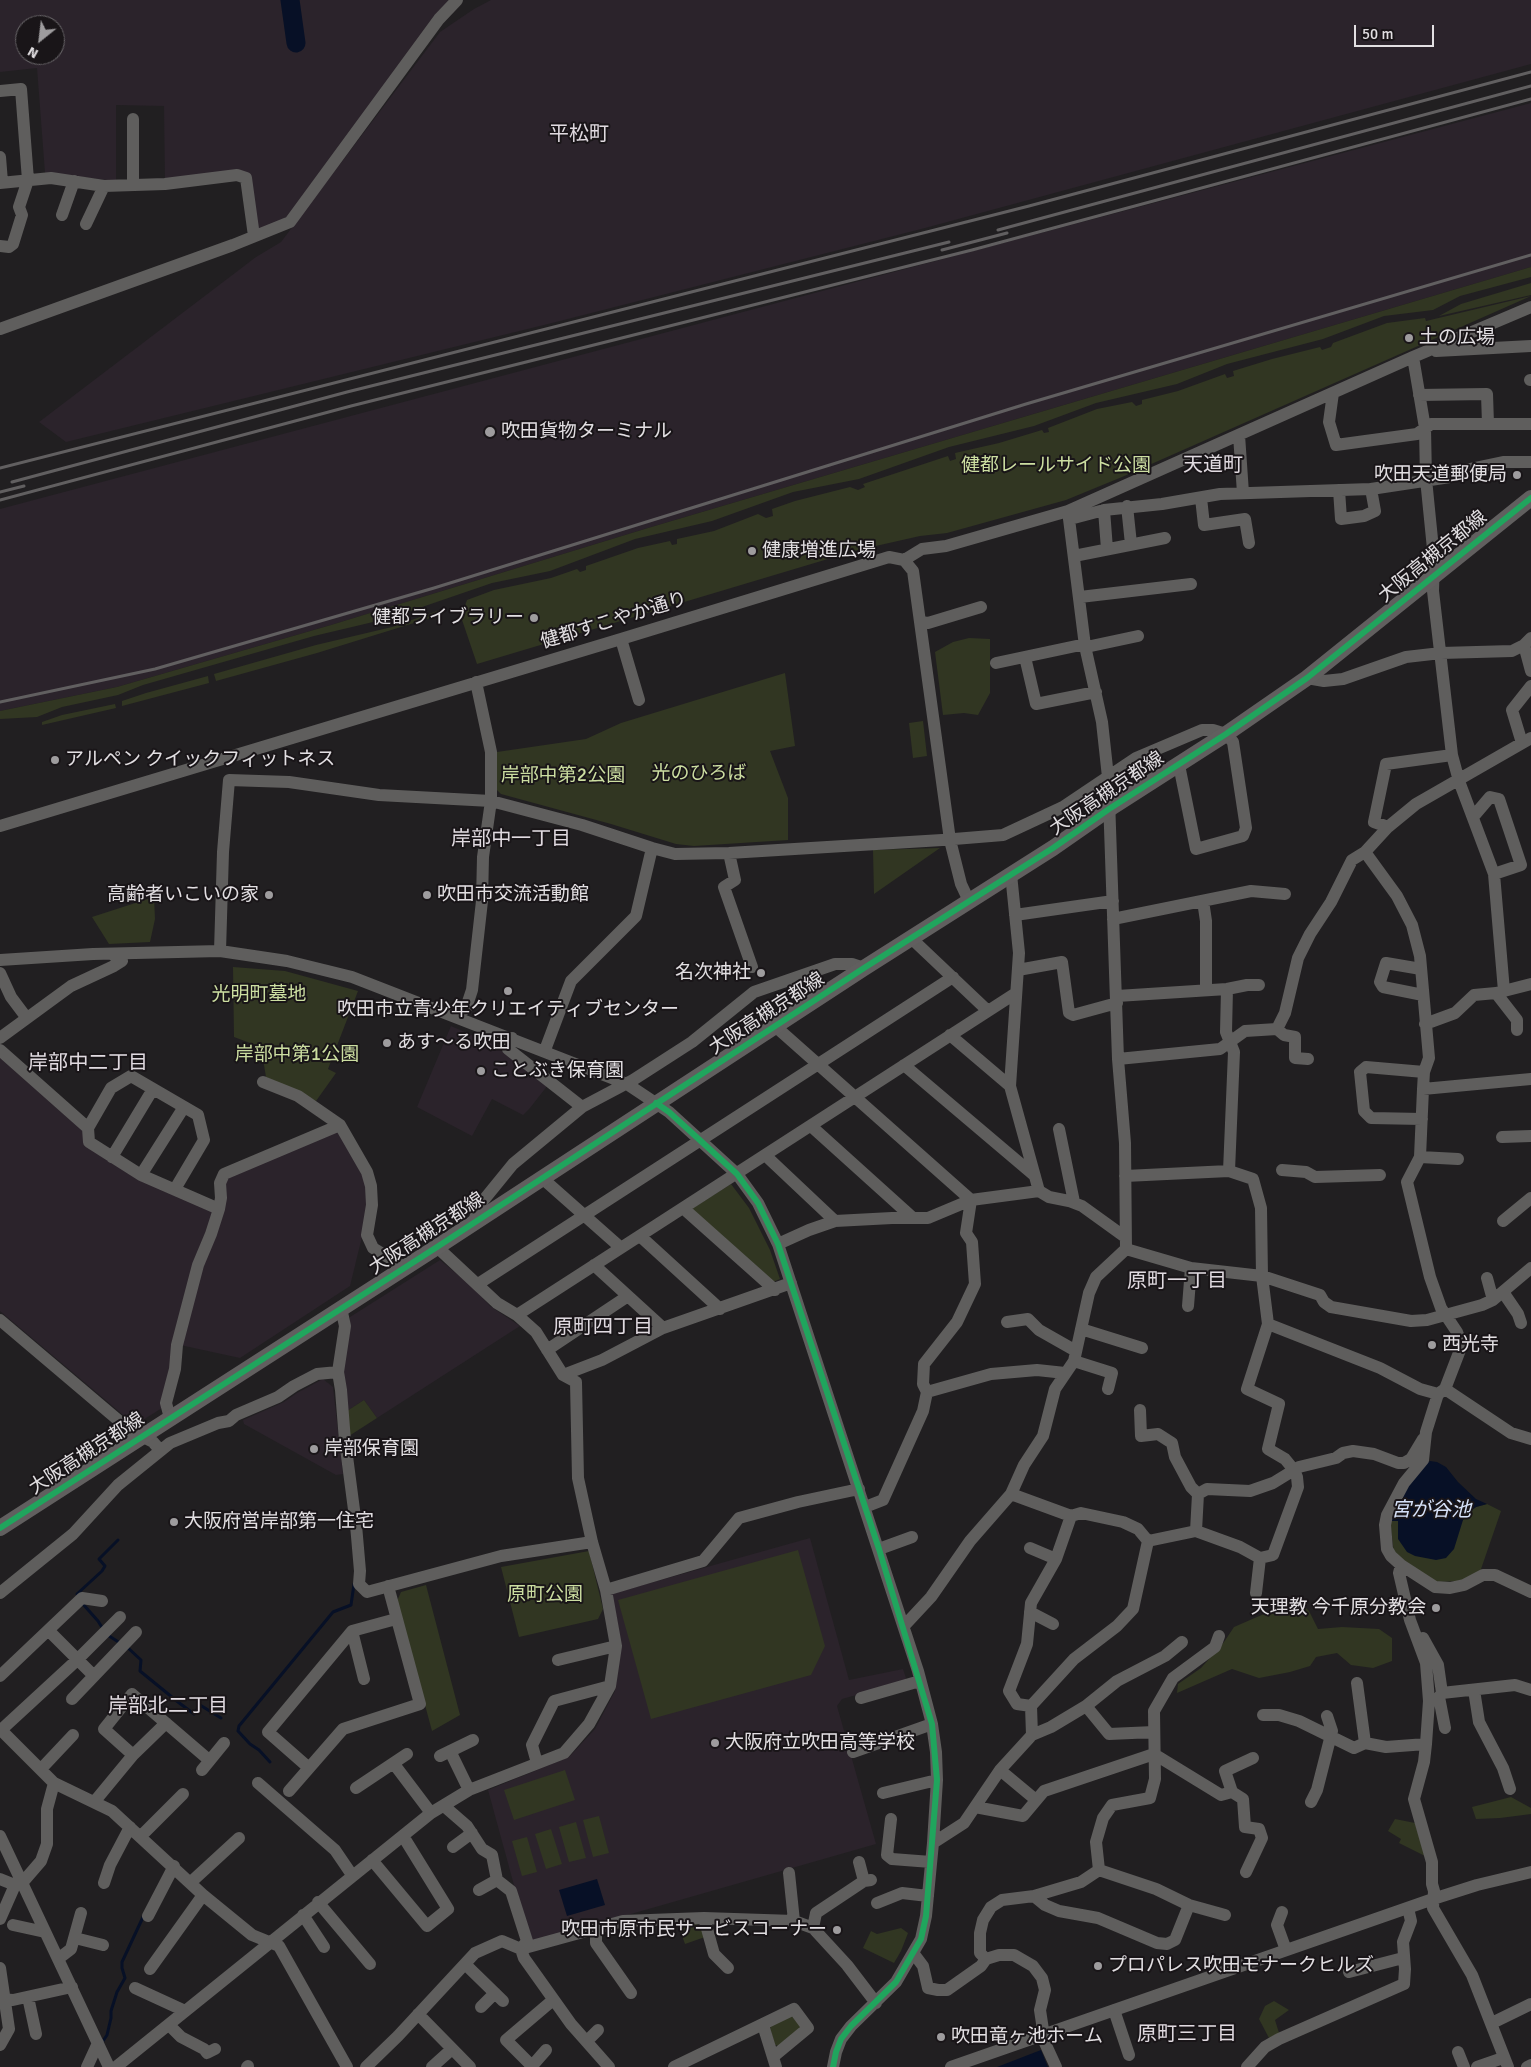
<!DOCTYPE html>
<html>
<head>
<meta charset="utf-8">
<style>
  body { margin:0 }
  #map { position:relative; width:1531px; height:2067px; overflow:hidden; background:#211f21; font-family:Signika,sans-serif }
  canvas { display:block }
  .north { position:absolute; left:15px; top:15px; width:50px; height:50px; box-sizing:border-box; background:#191518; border:1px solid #696669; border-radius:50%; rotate:209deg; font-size:14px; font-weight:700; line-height:20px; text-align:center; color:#e2dfe2 }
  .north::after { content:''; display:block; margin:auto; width:18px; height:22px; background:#9e9c9e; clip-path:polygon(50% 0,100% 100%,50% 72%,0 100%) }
  .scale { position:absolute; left:1354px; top:25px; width:80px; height:22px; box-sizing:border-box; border:2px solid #e2dfe2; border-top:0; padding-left:6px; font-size:15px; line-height:18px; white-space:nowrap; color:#e2dfe2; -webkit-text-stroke:4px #191518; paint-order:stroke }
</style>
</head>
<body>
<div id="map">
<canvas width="1531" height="2067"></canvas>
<div class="north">N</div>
<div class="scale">50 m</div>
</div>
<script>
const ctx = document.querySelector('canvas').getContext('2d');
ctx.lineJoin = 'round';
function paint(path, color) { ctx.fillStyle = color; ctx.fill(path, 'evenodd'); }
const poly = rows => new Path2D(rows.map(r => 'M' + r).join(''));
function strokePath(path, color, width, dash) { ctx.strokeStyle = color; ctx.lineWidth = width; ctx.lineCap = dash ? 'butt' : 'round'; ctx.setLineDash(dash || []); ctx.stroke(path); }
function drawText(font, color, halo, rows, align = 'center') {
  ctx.font = font + ' Signika,"Noto Sans JP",sans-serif'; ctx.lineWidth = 4; ctx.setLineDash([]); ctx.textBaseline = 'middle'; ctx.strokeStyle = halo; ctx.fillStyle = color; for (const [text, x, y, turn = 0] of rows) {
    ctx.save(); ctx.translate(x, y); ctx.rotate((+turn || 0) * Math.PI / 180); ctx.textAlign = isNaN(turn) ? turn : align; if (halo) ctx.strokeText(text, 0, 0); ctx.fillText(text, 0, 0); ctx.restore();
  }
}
paint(poly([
  [0,0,287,0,293,44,299,43,293,0,451,0,290,222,254,236,245,178,165,184,164,106,116,105,116,181,45,173,37,68,0,72],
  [25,25,55,25,55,55,25,55],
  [491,0,1531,0,1531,64,925,228,552,323,66,442,39,422,256,257,281,242,440,32,474,9],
  [1531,103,1531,267,648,528,331,625,117,687,0,711,0,509],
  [451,1026,501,1048,500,1050,514,1058,548,1085,530,1108,523,1115,492,1099,472,1136,417,1107],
  [0,1055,85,1130,85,1144,212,1209,215,1214,162,1408,135,1425,0,1311],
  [336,1129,366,1174,370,1204,350,1286,240,1358,180,1345,224,1183,228,1176],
  [440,1260,474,1288,490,1306,520,1326,377,1418,364,1400,347,1411,342,1379,350,1317],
  [323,1379,333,1387,343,1474,336,1475,244,1424,243,1420,284,1402,297,1393],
  [810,1538,849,1680,903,1669,907,1681,842,1699,837,1706,876,1844,533,1942,529,1940,488,1790,569,1757,595,1729,615,1691,621,1646,617,1619,611,1594]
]), '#2b232b');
paint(poly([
  [1531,267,1531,277,1460,296,1433,310,1384,316,1323,339,1227,364,1177,384,1096,403,1034,426,949,447,859,479,793,492,712,521,635,539,550,571,492,583,390,618,314,636,143,685,118,695,62,707,37,717,0,719,0,711,117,687,331,625,648,528],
  [1531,283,1531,295,1439,316,1461,304],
  [1531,296,1122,477,1066,500,947,533,920,536,858,550,477,664,461,617,467,600,494,590,551,578,577,569,580,572,586,570,586,566,638,548,670,541,672,545,677,544,677,539,714,531,758,514,766,518,773,516,772,509,795,501,850,487,858,490,865,487,863,484,948,456,950,461,956,459,955,453,999,443,1042,430,1044,433,1049,432,1048,428,1097,409,1132,402,1136,406,1142,404,1142,400,1178,391,1225,374,1227,378,1234,376,1233,371,1272,359,1320,347,1322,350,1331,347,1333,343,1387,323,1425,318,1426,321],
  [440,610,443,614,317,653,216,681,214,674,316,645,392,627],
  [969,638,990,639,990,693,978,715,964,713,943,715,935,652,953,642],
  [785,673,795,746,770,751,788,798,788,840,694,846,676,844,611,824,501,794,496,789,497,752,586,739,621,723],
  [208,676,209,683,122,706,122,701,146,693],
  [115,704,116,708,42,725,42,722,62,715],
  [923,721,927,756,913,758,909,723],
  [940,848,874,894,873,850],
  [154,897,155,919,150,942,109,944,92,917],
  [233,967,285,971,358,991,328,1069,336,1073,316,1101,266,1077,261,1047,234,1037],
  [731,1184,749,1208,770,1250,780,1279,773,1282,693,1212,693,1208],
  [364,1400,377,1418,349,1436,347,1411],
  [1487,1504,1501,1511,1480,1572,1462,1581,1435,1582,1394,1553,1390,1521,1398,1521,1398,1539,1463,1520,1468,1513,1476,1507],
  [798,1550,825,1646,811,1675,651,1719,618,1600],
  [589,1551,603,1609,598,1619,519,1637,501,1567],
  [426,1585,460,1715,432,1731,397,1601,401,1592],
  [1293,1595,1309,1611,1318,1629,1342,1627,1379,1629,1392,1638,1392,1661,1373,1668,1351,1665,1337,1653,1316,1657,1310,1666,1290,1672,1259,1678,1232,1669,1177,1693,1178,1684,1201,1668,1224,1642,1234,1627,1280,1607],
  [565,1770,575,1800,514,1820,504,1790],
  [1511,1797,1531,1808,1531,1814,1500,1818,1476,1819,1472,1807],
  [599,1816,609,1853,593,1857,583,1820],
  [1395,1819,1415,1823,1425,1856,1399,1843,1401,1839,1388,1831],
  [576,1822,586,1858,569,1862,559,1827],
  [551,1829,562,1864,546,1869,535,1834],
  [527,1837,537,1872,522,1876,512,1841],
  [694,1923,700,1926,705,1937,685,1944,678,1924],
  [901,1928,908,1933,901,1951,894,1963,863,1948,871,1931,877,1934],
  [1274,2001,1289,2010,1275,2020,1279,2033,1269,2038,1259,2019,1265,2006],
  [790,2016,795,2016,800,2024,800,2029,779,2046,775,2045,770,2028,773,2024]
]), '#313622');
paint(poly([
  [1430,1461,1437,1462,1446,1467,1458,1482,1476,1499,1487,1504,1476,1507,1468,1513,1463,1520,1454,1549,1446,1558,1436,1560,1415,1556,1407,1552,1398,1539,1398,1521,1390,1521,1397,1504,1421,1467],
  [597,1879,605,1905,567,1916,559,1890],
  [1041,2050,1048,2067,997,2067]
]), '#071026');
strokePath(poly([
  [77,1594,102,1571,105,1566,99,1559,118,1540],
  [82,1603,98,1621,103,1629],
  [106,1634,120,1643],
  [127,1647,141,1660,140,1671,178,1702,194,1714,200,1705,221,1718],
  [270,1762,259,1750,250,1744,238,1731,239,1726,333,1612,351,1605,354,1584],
  [103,2041,107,2035,111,2018,111,2011,117,1992,125,1978,122,1968,122,1962,144,1915]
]), '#071026', 3);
strokePath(poly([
  [290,0,296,43]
]), '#071026', 19);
strokePath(poly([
  [0,91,21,89,28,180,19,207,22,215,13,244,9,247,0,246],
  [133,119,133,185],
  [0,157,2,182],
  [0,183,51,178,104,186,165,184,237,175,246,178,254,236],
  [62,215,74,181],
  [86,224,104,186],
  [0,329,233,245,290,222,439,19,457,0],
  [1436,351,1531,346],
  [1413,357,1425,428,1426,479,1434,559,1433,591,1452,755,1459,781,1494,874,1504,991],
  [1530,380,1531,380],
  [1333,393,1329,422,1336,445,1417,434,1431,424,1531,424],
  [1419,395,1487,394,1488,424],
  [1239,435,1243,493],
  [1339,490,1341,519,1364,516,1375,511,1371,489],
  [1201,498,1204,525,1245,519,1249,543],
  [1127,506,1131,544],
  [1104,510,1107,549],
  [1070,519,1104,510,1162,504,1220,494,1371,489,1450,477,1465,470,1503,462,1531,462],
  [1074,556,1165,538],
  [904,560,922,549,946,546,1068,511,1413,357,1531,307],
  [1080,597,1191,584],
  [921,622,928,623,981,607],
  [621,639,639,700],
  [1524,645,1531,671],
  [1025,657,1036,704,1096,692],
  [996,663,1076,646,1091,646,1138,636],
  [1307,678,1324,681,1343,679,1406,657,1441,653,1512,651,1524,645,1531,638],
  [1522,743,1512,710,1531,686],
  [1473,817,1490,797,1499,799,1521,865,1494,874],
  [0,826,621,639,889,557,904,560,913,571,950,840,961,884,969,901],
  [1388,827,1374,822,1386,764,1452,755],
  [1365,852,1397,896,1412,925,1420,956,1429,1058,1424,1072,1423,1089,1420,1157,1407,1182,1430,1277,1441,1308,1457,1332,1460,1340,1460,1350,1445,1389,1438,1394,1426,1432,1423,1460,1404,1483,1387,1515,1385,1525,1387,1549,1391,1556,1401,1565,1435,1587,1450,1588,1464,1585,1483,1575,1495,1575,1531,1592],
  [729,853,735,880,724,887,752,967],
  [1011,874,1019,953,1010,1086,1039,1191],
  [1203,901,1206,921,1206,990],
  [1015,915,1113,901],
  [1113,919,1251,891,1285,894],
  [912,939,988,1011],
  [220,951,223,852,229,780,289,782,379,795,491,801,582,825,652,848,675,854,729,853,942,840,1003,835,1063,807,1136,758,1202,730,1213,730,1226,734,1233,742,1246,828,1243,836,1196,849,1179,765],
  [0,960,93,954,220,951,287,961,352,977,627,1084,669,1112,737,1174,758,1203,778,1244,918,1671,932,1724,936,1752,937,1780,933,1843,926,1916,921,1939,896,1982,851,2026,841,2039,836,2052,833,2067],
  [1421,969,1386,963,1380,982,1383,987,1423,995],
  [1018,970,1062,962,1069,1013,1073,1015,1117,1003],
  [0,973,11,997,26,1017],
  [1496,993,1517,1020,1517,1030],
  [1117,996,1227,989,1247,985,1259,985],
  [456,1016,466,1008,472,990,482,901,483,857,491,801,491,752,476,682],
  [1425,1024,1455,1013,1474,995,1496,993,1531,984],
  [776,1027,971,1200,966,1233,972,1242,975,1284,957,1322,924,1364,923,1384,927,1392,923,1411,883,1500,865,1507],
  [1277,1029,1284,1035,1295,1037,1295,1058,1308,1059],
  [950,1035,1010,1086],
  [0,1038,71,986,114,966,122,961,112,954],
  [512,1038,508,1049,582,1107],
  [0,1050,88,1128,89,1142,141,1175,219,1209],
  [545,1050,571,981,636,916,652,848],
  [1118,1059,1220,1049,1245,1031,1277,1029,1285,1013,1298,958,1310,934,1331,902,1352,860,1365,852,1388,827,1416,804,1531,738],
  [904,1065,1035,1176],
  [263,1082,298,1096,340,1125,367,1172,371,1186,372,1205,367,1235,373,1248,404,1267],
  [1423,1089,1531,1079],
  [1422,1119,1371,1118,1364,1111,1360,1072,1366,1067,1424,1072],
  [811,1126,913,1218],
  [88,1128,111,1088,131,1076,198,1115,204,1140,175,1189],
  [1059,1129,1074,1202],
  [1502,1137,1531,1136],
  [765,1155,835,1221],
  [112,1157,153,1089],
  [1420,1157,1458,1159],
  [1282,1170,1306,1172,1315,1177,1380,1175],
  [141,1175,184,1107],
  [1125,1176,1229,1171],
  [542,1178,620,1247],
  [683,1208,775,1290],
  [1503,1221,1531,1198],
  [474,1222,478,1207,513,1164,582,1107,633,1080,692,1042,754,992,835,964,852,964,864,968],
  [640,1236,720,1309],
  [778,1244,809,1230,835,1221,892,1218,928,1218,971,1200,1039,1191,1049,1197,1069,1201,1082,1206,1125,1237],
  [1126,1249,1191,1268,1262,1276,1320,1295,1324,1302,1331,1307,1411,1321,1427,1320,1482,1305,1493,1300,1531,1268],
  [594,1265,663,1328],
  [1487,1278,1493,1300],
  [478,1284,953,977],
  [1503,1292,1518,1314,1521,1323],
  [1188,1306,1191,1268],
  [341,1308,345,1326,338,1372,341,1390,345,1441,356,1525,360,1571,359,1584,367,1592,501,1556,592,1542],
  [517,1315,1016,993],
  [0,1320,131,1431,153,1442,160,1450],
  [1007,1322,1028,1319,1039,1330,1076,1351],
  [1268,1324,1380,1368,1420,1389,1438,1394],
  [1081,1329,1142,1348],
  [547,1350,628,1296],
  [1074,1361,1112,1373,1108,1389],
  [563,1375,602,1360,663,1328,791,1283],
  [1445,1389,1511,1433,1531,1439],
  [927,1392,991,1374,1037,1370,1065,1373],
  [1140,1410,1141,1436,1158,1434,1172,1443,1175,1457,1191,1487,1198,1494],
  [170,1418,166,1403,175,1369,177,1345,198,1265,211,1234,219,1209,221,1198,220,1183,224,1174,340,1125],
  [1011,1494,1071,1516],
  [1198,1494,1207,1489,1250,1491,1273,1483,1299,1467,1336,1458,1343,1453,1353,1451,1374,1454,1398,1463,1404,1463,1411,1459,1423,1439],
  [1196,1531,1198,1494],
  [1148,1541,1196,1531,1240,1547,1260,1558,1273,1555,1298,1487,1297,1477,1294,1470,1285,1459,1268,1449,1279,1404,1247,1389,1268,1324,1262,1276,1261,1208,1253,1179,1229,1171,1234,1052,1226,1032,1227,989],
  [1030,1548,1056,1559],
  [879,1549,912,1537],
  [1401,1565,1399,1573,1410,1620,1426,1663,1429,1701,1426,1744,1424,1762,1414,1799,1432,1862,1432,1884,1434,1891,1433,1908,1472,1975,1508,2067],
  [606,1590,703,1561,739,1518,798,1502,859,1489],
  [0,1593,73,1534,118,1485,170,1443,218,1423,229,1421,236,1415,278,1397,294,1386,317,1374,338,1372],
  [1256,1593,1260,1558],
  [1030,1612,1053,1624],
  [904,1626,931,1597,970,1541,1011,1494,1024,1465,1043,1436,1055,1389,1074,1361,1089,1293,1096,1277,1126,1249,1125,1143,1118,1059,1109,799,1106,785,1108,777,1102,722,1085,646,1068,511],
  [49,1631,93,1675],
  [352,1631,364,1679],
  [1423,1638,1438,1665,1442,1693,1439,1697,1445,1728],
  [558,1660,616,1646],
  [0,1676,82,1598,102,1601],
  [1357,1683,1365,1743],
  [1474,1690,1479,1722,1503,1768,1510,1789],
  [1442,1693,1515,1685,1531,1690],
  [861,1698,920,1681],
  [72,1699,136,1632],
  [1031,1706,1017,1704,1009,1691,1027,1644,1031,1603,1056,1559,1071,1516,1081,1513,1123,1522,1138,1529,1148,1541,1133,1609,1117,1626,1074,1659,1031,1706,1032,1735],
  [1086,1706,1109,1734,1154,1732],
  [1263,1715,1279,1715,1299,1721,1354,1748,1365,1743,1386,1747,1426,1744],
  [0,1729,54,1783,112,1811,203,1895,252,1935,279,1946,347,2067],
  [1,1730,77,1660,120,1617],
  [450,1751,469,1790],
  [853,1752,932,1724],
  [133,1755,104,1729,132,1694,209,1760],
  [440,1756,473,1740],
  [537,1763,532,1745,554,1701,610,1686],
  [394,1764,431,1813],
  [309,1768,268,1732,352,1631,396,1619],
  [41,1769,73,1735],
  [202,1770,224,1743],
  [1000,1770,1036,1800],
  [258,1783,335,1850,352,1875],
  [356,1788,407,1754],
  [289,1791,343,1729,420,1704,388,1586],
  [883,1793,937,1780],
  [95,1801,133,1755,166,1723],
  [1311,1802,1317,1790,1332,1731,1327,1716],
  [444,1806,467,1826,482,1849,492,1855,497,1880,511,1891,527,1941,521,1949,524,1958,571,2024,609,2067],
  [975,1807,1023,1816,1044,1791,1154,1754,1221,1795,1232,1792],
  [891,1819,887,1855,892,1859,931,1862],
  [0,1836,109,2067],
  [140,1837,183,1794],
  [933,1843,964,1823,1000,1770,1032,1735,1051,1727,1086,1706,1117,1681,1165,1656,1182,1642],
  [453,1847,472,1833],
  [372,1860,427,1926,448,1909,403,1836],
  [859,1862,864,1881],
  [1099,1870,1096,1842,1103,1818,1112,1805,1150,1798,1155,1779,1154,1711,1173,1678,1215,1647,1219,1636],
  [1246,1872,1262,1838,1259,1829,1245,1827,1243,1799,1232,1792,1225,1771,1253,1758],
  [789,1873,794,1921],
  [0,1879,15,1885],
  [104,1883,110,1865,130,1827],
  [190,1883,239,1838],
  [479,1890,497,1880],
  [1034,1896,1045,1905,1059,1911,1098,1918,1157,1943,1167,1944,1175,1940,1189,1905],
  [318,1902,370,1964],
  [877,1903,902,1893,928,1896],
  [1282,1912,1277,1925,1286,1950],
  [303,1915,324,1947],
  [148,1916,174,1866],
  [704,1918,714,1954,728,1968],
  [0,1919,15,1885,22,1883,41,1861,47,1844,47,1809,54,1783],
  [13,1925,45,1932],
  [813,1928,816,1913,864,1881,871,1880],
  [596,1929,596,1943,631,1993],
  [75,1938,103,1945],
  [914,1954,923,1966,928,1988,938,1990,947,1990,981,1966,986,1959,999,1955,1014,1955,1033,1966,1042,1978,1045,1990,1040,2010,1045,2043,1056,2067],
  [58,1959,71,1949,81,1913],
  [986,1959,980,1953,980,1933,983,1920,991,1907,1002,1900,1034,1896,1081,1882,1099,1870,1156,1889,1189,1905,1225,1915],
  [465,1964,503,2001],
  [0,1968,9,2029,0,2045],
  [150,1969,203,1895],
  [1349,1972,1403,1958],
  [135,1988,185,2011],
  [28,1997,36,2034],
  [0,1999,13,2000,72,1987],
  [481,2007,495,1993],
  [1114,2010,1129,2055],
  [418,2014,470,2067],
  [1492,2023,1531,2004],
  [169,2025,181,2037,204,2049,207,2053,215,2049],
  [763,2025,776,2067],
  [587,2041,598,2030],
  [1458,2052,1464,2067],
  [532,2066,546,2050],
  [87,2067,98,2043],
  [116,2067,431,1813,469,1790,564,1753,589,1724,610,1686,616,1646,606,1590,592,1542,578,1478,576,1382,563,1375,536,1332,517,1315,497,1303,437,1247],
  [247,2067,248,2066],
  [366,2067,398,2036,475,1953,502,1941,521,1949,623,1921,704,1918,794,1921,813,1928,847,1965,876,2003],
  [432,2067,452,2049],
  [533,2067,506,2040,553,2000],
  [674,2067,794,2009,808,2028,773,2057],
  [951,2067,1433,1899,1477,1885,1531,1872],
  [1247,2067,1265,2047,1279,2039,1404,1984,1405,1969,1403,1942,1411,1921,1408,1908],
  [1477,2067,1503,2058],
  [1527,2067,1531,2065]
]), '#5f5e5d', 12);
strokePath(poly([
  [0,1528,437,1247,864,968,1053,848,1109,809,1226,734,1307,678,1531,498]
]), '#615f5f', 16);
strokePath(poly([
  [998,230,1531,86],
  [942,250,1007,233],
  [0,468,1029,206,1531,72],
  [12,482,347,392,949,242],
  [0,492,24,486],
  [0,500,351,406,972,250,1531,99],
  [0,702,155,669,434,588,1026,404,1531,255]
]), '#615f60', 3);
strokePath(poly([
  [656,1103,669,1112,737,1174,758,1203,778,1244,879,1549,932,1724,937,1780,926,1916,921,1939,896,1982,851,2026,841,2039,836,2052,833,2067],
  [0,1528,437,1247,864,968,1053,848,1109,809,1226,734,1307,678,1531,498]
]), '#20a55d', 6);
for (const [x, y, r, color] of [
  [1409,338,5,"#9e9c9e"],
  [490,432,6,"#9e9c9e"],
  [1517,475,5,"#9e9c9e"],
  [752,551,5,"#9e9c9e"],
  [534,618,5,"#9e9c9e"],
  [55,760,5,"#9e9c9e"],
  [269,895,5,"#9e9c9e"],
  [427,895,5,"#9e9c9e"],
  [761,973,5,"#9e9c9e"],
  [508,991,5,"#9e9c9e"],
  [387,1043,5,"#9e9c9e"],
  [481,1071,5,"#9e9c9e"],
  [1432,1345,5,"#9e9c9e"],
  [314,1449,5,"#9e9c9e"],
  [174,1522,5,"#9e9c9e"],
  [1436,1608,5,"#9e9c9e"],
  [715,1743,5,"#9e9c9e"],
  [837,1930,5,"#9e9c9e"],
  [1098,1966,5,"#9e9c9e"],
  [941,2037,5,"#9e9c9e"]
]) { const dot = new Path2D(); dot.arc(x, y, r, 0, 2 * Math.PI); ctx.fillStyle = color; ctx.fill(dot); strokePath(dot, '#191518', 2); }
drawText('19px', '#e2dfe2', '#191518', [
  ["土の広場",1419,338],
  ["吹田貨物ターミナル",501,432],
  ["吹田天道郵便局",1507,475,"right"],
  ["健康増進広場",762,551],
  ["健都ライブラリー",524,618,"right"],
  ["アルペン クイックフィットネス",65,760],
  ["高齢者いこいの家",259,895,"right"],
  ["吹田市交流活動館",437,895],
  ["名次神社",751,973,"right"],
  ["吹田市立青少年クリエイティブセンター",508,1010,"center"],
  ["あす～る吹田",397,1043],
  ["ことぶき保育園",491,1071],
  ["西光寺",1442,1345],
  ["岸部保育園",324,1449],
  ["大阪府営岸部第一住宅",184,1522],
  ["天理教 今千原分教会",1426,1608,"right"],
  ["大阪府立吹田高等学校",725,1743],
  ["吹田市原市民サービスコーナー",827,1930,"right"],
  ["プロパレス吹田モナークヒルズ",1108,1966],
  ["吹田竜ヶ池ホーム",951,2037]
], 'left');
drawText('19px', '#ccdea1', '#191518', [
  ["健都レールサイド公園",1056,466],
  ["光のひろば",699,774],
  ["岸部中第2公園",563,776],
  ["光明町墓地",259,995],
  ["岸部中第1公園",297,1055],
  ["原町公園",545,1595]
]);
drawText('19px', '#e2dfe2', '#191518', [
  ["大阪高槻京都線",1433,557,-39],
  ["健都すこやか通り",614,621,-17],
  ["大阪高槻京都線",1107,794,-34],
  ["大阪高槻京都線",767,1014,-33],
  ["大阪高槻京都線",427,1234,-33],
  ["大阪高槻京都線",87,1454,-33]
]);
drawText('20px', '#e0dae0', '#191518', [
  ["平松町",579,135],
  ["天道町",1213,466],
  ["岸部中一丁目",511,840],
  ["岸部中二丁目",88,1064],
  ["原町一丁目",1177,1282],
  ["原町四丁目",603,1328],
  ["岸部北二丁目",168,1707],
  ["原町三丁目",1187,2035]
]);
drawText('italic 20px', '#d6e2f9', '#191518', [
  ["宮が谷池",1431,1511]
]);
</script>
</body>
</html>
